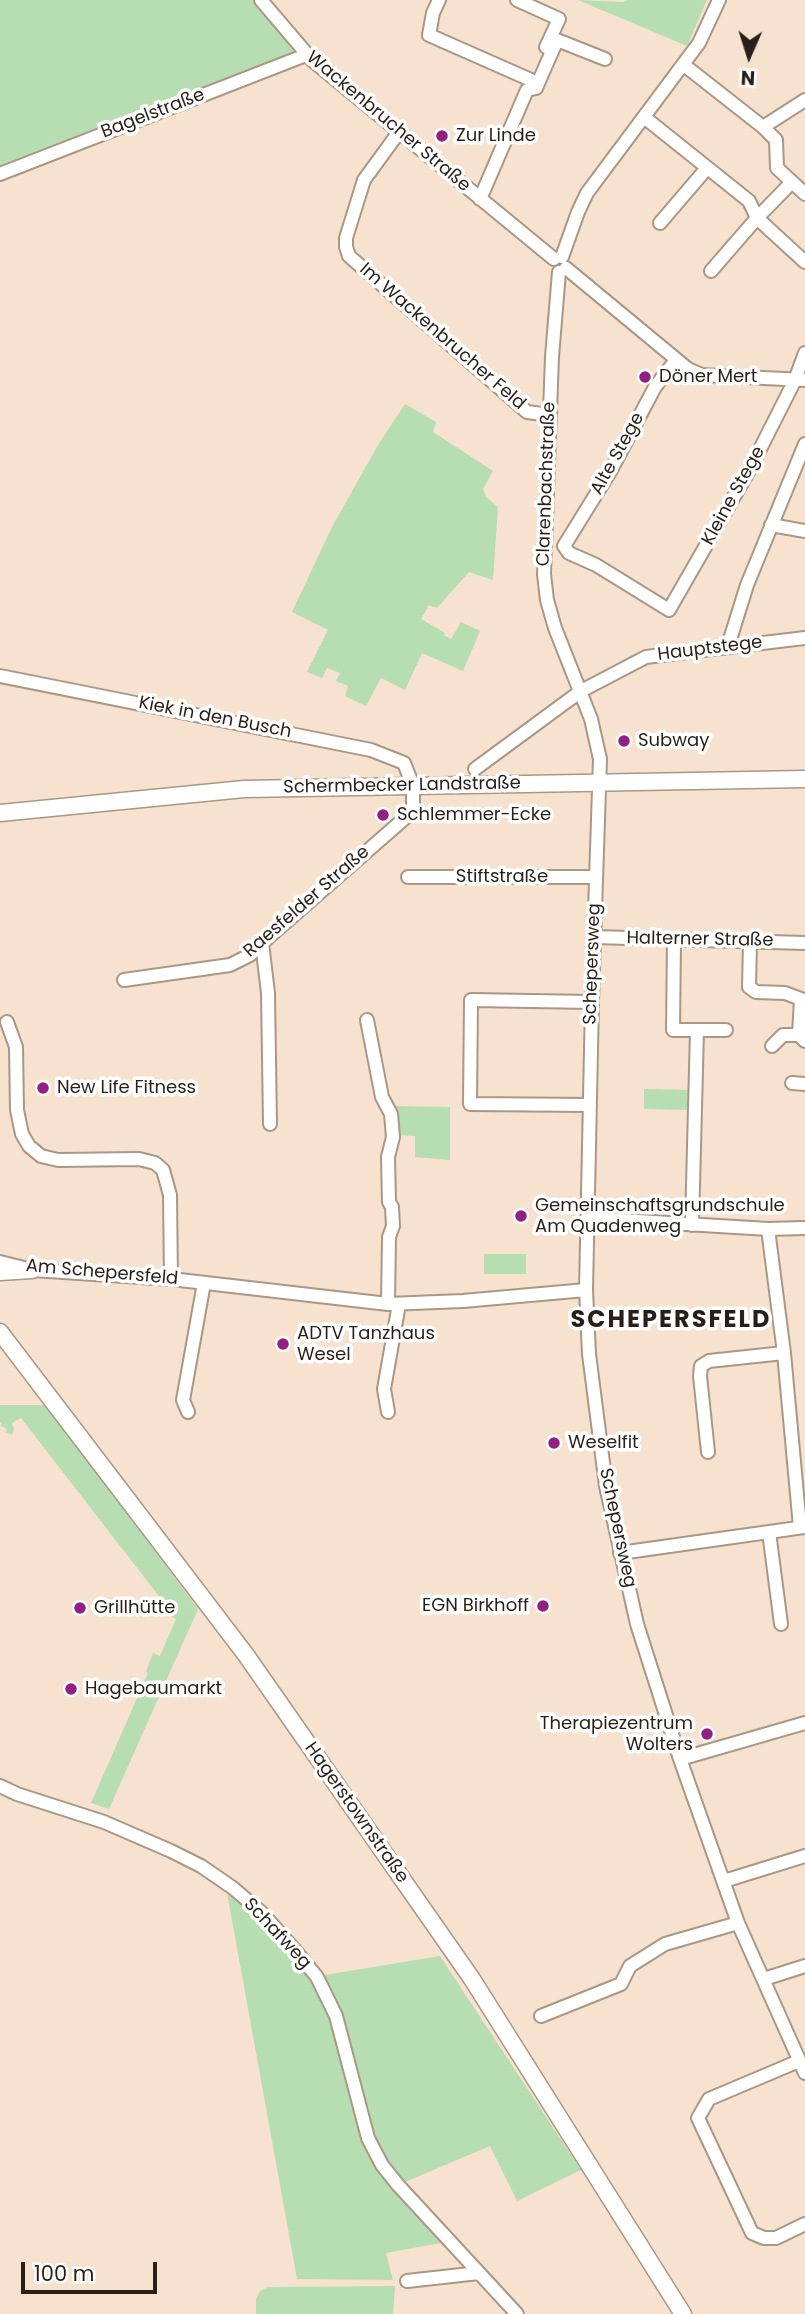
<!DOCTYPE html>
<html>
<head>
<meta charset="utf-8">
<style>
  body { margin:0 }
  #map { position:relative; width:805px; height:2314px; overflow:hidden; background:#f6e2cf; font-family:Poppins,sans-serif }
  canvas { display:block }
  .north { position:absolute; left:714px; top:21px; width:70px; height:70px; -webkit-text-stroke:5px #fff; paint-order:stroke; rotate:183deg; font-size:19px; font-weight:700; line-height:28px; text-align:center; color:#271f18 }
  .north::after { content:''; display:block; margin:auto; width:24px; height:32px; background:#271f18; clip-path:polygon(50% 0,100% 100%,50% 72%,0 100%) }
  .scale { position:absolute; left:21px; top:2262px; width:136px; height:32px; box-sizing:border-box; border:4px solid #271f18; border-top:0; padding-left:9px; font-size:21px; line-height:24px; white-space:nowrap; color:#271f18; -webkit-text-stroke:5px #fff; paint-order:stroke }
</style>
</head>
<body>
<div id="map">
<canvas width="805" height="2314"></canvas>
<div class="north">N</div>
<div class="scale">100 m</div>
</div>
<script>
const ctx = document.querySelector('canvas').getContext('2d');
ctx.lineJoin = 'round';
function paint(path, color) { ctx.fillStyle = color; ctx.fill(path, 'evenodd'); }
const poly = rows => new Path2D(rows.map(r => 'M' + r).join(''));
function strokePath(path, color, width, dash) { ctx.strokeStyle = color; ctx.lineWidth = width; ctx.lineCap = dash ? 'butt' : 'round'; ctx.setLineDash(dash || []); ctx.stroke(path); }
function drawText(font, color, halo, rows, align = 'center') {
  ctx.font = font + ' Poppins,sans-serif'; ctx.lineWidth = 7; ctx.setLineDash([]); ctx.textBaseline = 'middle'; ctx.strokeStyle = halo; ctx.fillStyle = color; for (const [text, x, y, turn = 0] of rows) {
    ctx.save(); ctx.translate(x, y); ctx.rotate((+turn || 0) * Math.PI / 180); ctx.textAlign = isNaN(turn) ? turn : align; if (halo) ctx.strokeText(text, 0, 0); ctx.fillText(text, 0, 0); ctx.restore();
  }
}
paint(poly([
  [0,0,256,0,297,55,0,169],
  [578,0,624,2,628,0,707,0,687,46],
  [405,404,436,422,433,432,493,471,483,489,486,497,498,507,493,580,469,572,437,608,429,605,421,619,445,633,444,635,451,639,461,622,480,631,463,671,422,653,405,690,381,678,366,706,345,696,348,686,336,681,340,673,327,668,322,678,307,672,328,630,292,612,332,527,378,445],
  [644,1089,693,1090,692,1110,644,1109],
  [393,1106,450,1107,450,1160,415,1157,415,1136,397,1135],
  [484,1254,526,1254,526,1274,484,1274],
  [0,1405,46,1405,198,1609,109,1809,91,1803,148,1673,146,1672,153,1653,160,1656,176,1619,171,1616,172,1613,21,1418,12,1423,14,1429,12,1435,6,1432,7,1429,1,1426,2,1423,0,1422],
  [226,1887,242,1899,314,1979,333,2017,366,2138,446,2242,386,2253,393,2280,297,2279],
  [440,1956,581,2170,517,2201,490,2146,400,2184,371,2137,319,1976],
  [395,2286,393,2314,256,2314,256,2299,260,2291,268,2287]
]), '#b7ddb3');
const minor = poly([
  [261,0,312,60,554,259],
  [439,0,433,13,429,35,531,80],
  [517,0,559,19,546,47],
  [684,65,763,127,776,140,777,168,805,194],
  [644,117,749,201,757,218,711,271],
  [763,127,805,100],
  [399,132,364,180,346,238,346,247,349,256,527,412,550,415],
  [0,174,306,55],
  [792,182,757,218,805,262],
  [480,199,527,90,536,88,557,40,605,59],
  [660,223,707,168],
  [562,257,578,212,587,193,699,43,719,0],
  [566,268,688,369,702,375,805,380],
  [559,272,552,357,544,574,547,600,555,628,591,719,600,759,592,1002,586,1290,589,1354,606,1486,637,1624,680,1759,738,1923,805,2073],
  [676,360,655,387,611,470,564,546,569,553,596,565,669,610,751,467,795,380,805,353],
  [771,525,805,531],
  [728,646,747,585,805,444],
  [0,676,371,750,404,763,413,786,413,811,262,943,250,955,230,965,124,980],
  [475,769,581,691,646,657,805,638],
  [408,877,596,877],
  [594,937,805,943],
  [674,940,673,1030,697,1030,692,1225],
  [750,942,749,987,756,992,785,993,801,999,799,1035,805,1041],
  [262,943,268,993,270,1124],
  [367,1020,382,1097,391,1114,393,1137,388,1157,389,1202,392,1207,393,1226,389,1237,388,1304],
  [7,1022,16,1047,17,1110,22,1134,29,1146,41,1156,58,1160,139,1159,155,1163,163,1170,170,1195,171,1279],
  [697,1030,726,1030],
  [772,1046,783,1035,799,1035],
  [792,1083,805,1084],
  [590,1105,470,1104,471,1000,592,1002],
  [588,1218,768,1229,805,1228],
  [768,1229,784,1353,800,1527],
  [0,1262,32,1270,171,1279,388,1304,463,1301,586,1290],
  [188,1412,183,1400,204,1283],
  [388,1412,384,1389,399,1304],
  [708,1452,700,1376,701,1366,709,1361,784,1353],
  [769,1532,781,1624],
  [620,1553,805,1527],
  [680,1759,805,1723],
  [0,1786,17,1794,104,1822,171,1851,201,1866,233,1888,262,1913,294,1949,317,1977,336,2016,368,2138,382,2165,398,2185,517,2314],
  [724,1881,805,1856],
  [764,1979,805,1966],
  [541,2016,621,1984,630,1966,665,1944,738,1923],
  [799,2061,709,2099,698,2118,752,2233,764,2238,776,2238,805,2224],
  [407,2281,479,2273]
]);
const major = poly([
  [0,813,244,789,805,779],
  [0,1272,32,1270],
  [0,1332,246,1655,472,1979,683,2314]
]);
strokePath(minor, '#aa9785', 16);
strokePath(major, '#aa9785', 19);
strokePath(minor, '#fff', 12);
strokePath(major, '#fff', 16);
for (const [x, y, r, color] of [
  [442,136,7,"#902182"],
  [645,377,7,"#902182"],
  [624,741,7,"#902182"],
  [383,815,7,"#902182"],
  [43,1088,7,"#902182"],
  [521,1216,7,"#902182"],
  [283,1344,7,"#902182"],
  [554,1443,7,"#902182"],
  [543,1606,7,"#902182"],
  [80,1608,7,"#902182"],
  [71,1689,7,"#902182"],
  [707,1734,7,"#902182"]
]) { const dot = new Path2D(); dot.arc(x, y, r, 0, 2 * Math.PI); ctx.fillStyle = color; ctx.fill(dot); strokePath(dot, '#fff', 2.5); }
drawText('18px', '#271f18', '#fff', [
  ["Bagelstraße",153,114,-21],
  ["Wackenbrucher Straße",388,122,40],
  ["Im Wackenbrucher Feld",442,337,41],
  ["Alte Stege",618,454,-61],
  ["Clarenbachstraße",547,484,-88],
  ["Kleine Stege",734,496,-61],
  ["Hauptstege",710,649,-7],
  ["Kiek in den Busch",215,718,11],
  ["Schermbecker Landstraße",402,786,-1],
  ["Stiftstraße",502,877],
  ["Raesfelder Straße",307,902,-41],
  ["Halterner Straße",700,940,1],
  ["Schepersweg",593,964,-88],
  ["Am Schepersfeld",102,1273,5],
  ["Schepersweg",617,1528,78],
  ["Hagerstownstraße",356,1813,55],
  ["Schafweg",277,1934,47]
]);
drawText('18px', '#271f18', '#fff', [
  ["Zur Linde",456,136],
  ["Döner Mert",659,377],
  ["Subway",638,741],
  ["Schlemmer-Ecke",397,815],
  ["New Life Fitness",57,1088],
  ["Gemeinschaftsgrundschule",535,1206],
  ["Am Quadenweg",535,1227],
  ["ADTV Tanzhaus",297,1334],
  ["Wesel",297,1355],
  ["Weselfit",568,1443],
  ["EGN Birkhoff",529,1606,"right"],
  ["Grillhütte",94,1608],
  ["Hagebaumarkt",85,1689],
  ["Therapiezentrum",693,1724,"right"],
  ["Wolters",693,1745,"right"]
], 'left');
ctx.letterSpacing = '2px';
drawText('bold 24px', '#271f18', '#fff', [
  ["SCHEPERSFELD",671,1321]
]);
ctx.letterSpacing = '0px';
</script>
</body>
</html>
